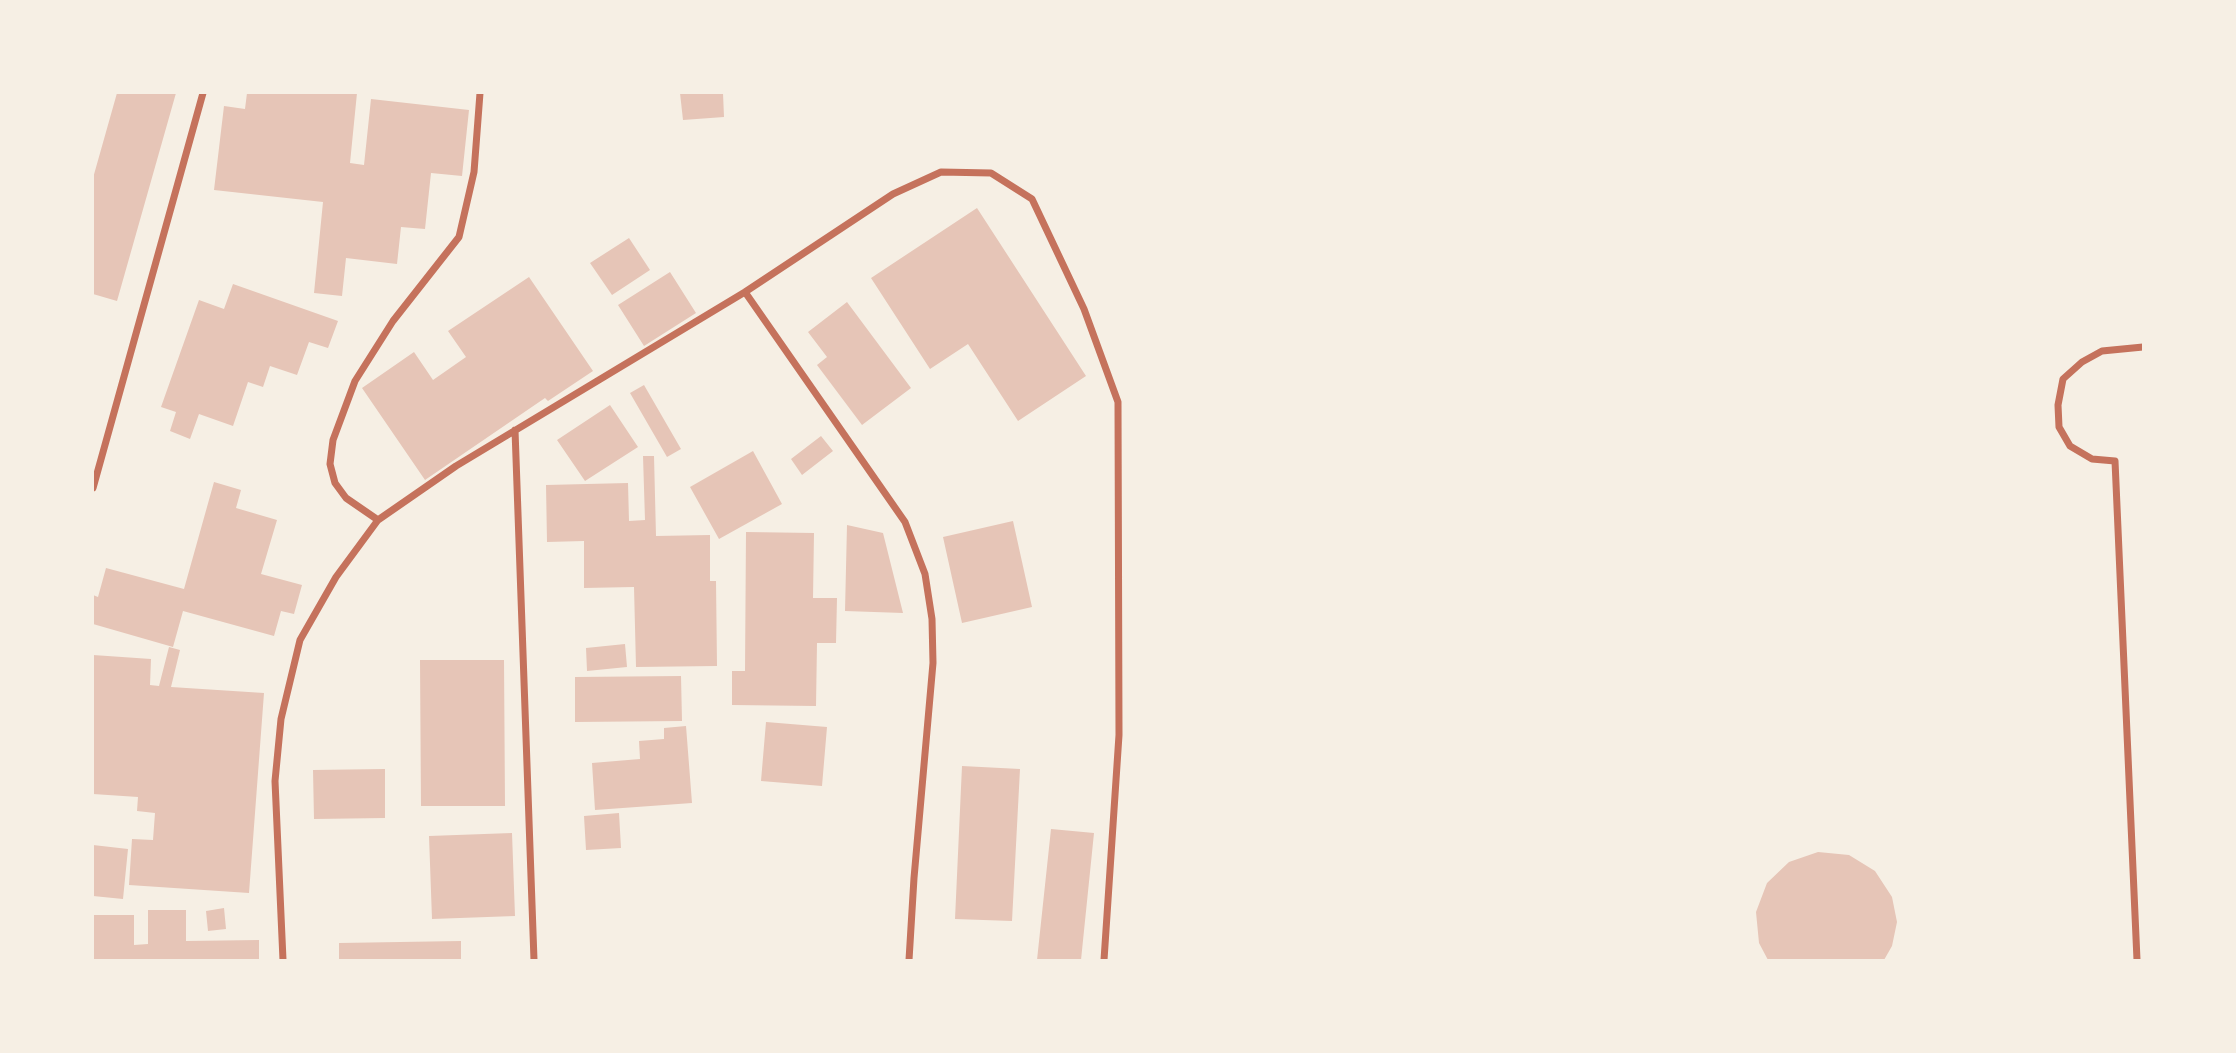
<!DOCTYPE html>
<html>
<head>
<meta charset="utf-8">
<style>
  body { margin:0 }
  #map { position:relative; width:2236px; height:1053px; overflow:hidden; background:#f6efe4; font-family:"Fira Sans",sans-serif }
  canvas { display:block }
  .frame { position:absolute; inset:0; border:94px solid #f6efe4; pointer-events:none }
</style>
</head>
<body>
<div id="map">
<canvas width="2236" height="1053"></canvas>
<div class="frame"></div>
</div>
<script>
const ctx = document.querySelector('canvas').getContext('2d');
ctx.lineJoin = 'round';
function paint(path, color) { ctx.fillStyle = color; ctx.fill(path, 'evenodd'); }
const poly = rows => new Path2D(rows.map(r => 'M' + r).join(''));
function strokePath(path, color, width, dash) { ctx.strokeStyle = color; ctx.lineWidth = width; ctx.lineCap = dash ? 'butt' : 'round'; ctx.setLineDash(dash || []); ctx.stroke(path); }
paint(poly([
  [117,93,176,93,117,301,93,294,93,178],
  [247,93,357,93,350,163,364,165,371,99,469,110,462,176,431,173,425,229,401,227,397,264,346,258,342,296,314,293,323,202,214,190,224,106,245,109],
  [680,93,723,93,724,117,683,120],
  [977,208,1086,376,1018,421,968,344,930,369,871,278],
  [629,238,650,270,612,295,590,263],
  [670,272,696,313,644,346,618,305],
  [529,277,593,371,548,401,545,398,425,480,362,388,414,352,433,380,466,357,448,331],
  [233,284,338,321,328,348,309,342,297,375,270,366,263,387,248,382,233,426,199,414,190,439,170,431,176,412,161,407,199,300,224,309],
  [847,302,911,388,862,425,817,365,827,357,808,332],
  [644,385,681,449,667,457,630,393],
  [610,405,638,447,585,481,557,440],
  [821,436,833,451,802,475,791,459],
  [753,451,782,504,719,539,690,487],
  [643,456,654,456,656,536,710,535,710,581,716,581,717,666,636,667,634,587,584,588,584,541,547,542,546,485,628,483,629,521,645,520],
  [214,482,241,490,236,508,277,520,261,574,302,585,294,614,281,611,274,636,183,611,173,647,93,624,93,595,98,597,106,568,184,589],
  [1013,521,1032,607,962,623,943,537],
  [847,525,883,533,903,613,845,611],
  [746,532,814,533,813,598,837,598,836,643,817,643,816,706,732,705,732,671,745,671],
  [625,644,627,667,587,671,586,648],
  [169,647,180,650,171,687,264,693,249,893,129,885,132,839,153,840,155,813,137,811,138,797,93,794,93,655,151,659,150,685,159,686],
  [420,660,504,660,505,806,421,806],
  [681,676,682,721,575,722,575,677],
  [766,722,827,727,822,786,761,781],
  [686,726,692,803,595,810,592,763,640,759,639,741,664,739,664,728],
  [962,766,1020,769,1012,921,955,919],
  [385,769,385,818,314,819,313,770],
  [619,813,621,848,586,850,584,816],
  [1051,829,1094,833,1081,960,1037,960],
  [512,833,515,916,432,919,429,836],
  [93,845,128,849,123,899,93,896],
  [1818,852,1849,855,1875,871,1892,897,1897,922,1892,946,1884,960,1768,960,1759,943,1756,912,1767,883,1789,862],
  [224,908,226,929,208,931,206,911],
  [148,910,186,910,186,941,259,940,259,960,93,960,93,915,134,915,134,945,148,944],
  [461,941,461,960,339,960,339,943]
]), '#e6c5b7');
strokePath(poly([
  [745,292,905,522,925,574,932,619,933,663,914,878,909,960],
  [515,430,534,960],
  [93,488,203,93],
  [378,520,346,498,335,483,330,464,333,440,355,381,393,321,459,237,474,172,480,93],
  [283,960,275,781,281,719,300,640,336,577,378,520,456,466,745,292,893,194,941,172,991,173,1032,199,1084,309,1118,402,1119,735,1104,960],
  [2137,960,2115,461,2092,459,2070,446,2059,427,2058,405,2063,379,2082,362,2102,351,2143,347]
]), '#c5725c', 7);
</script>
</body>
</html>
